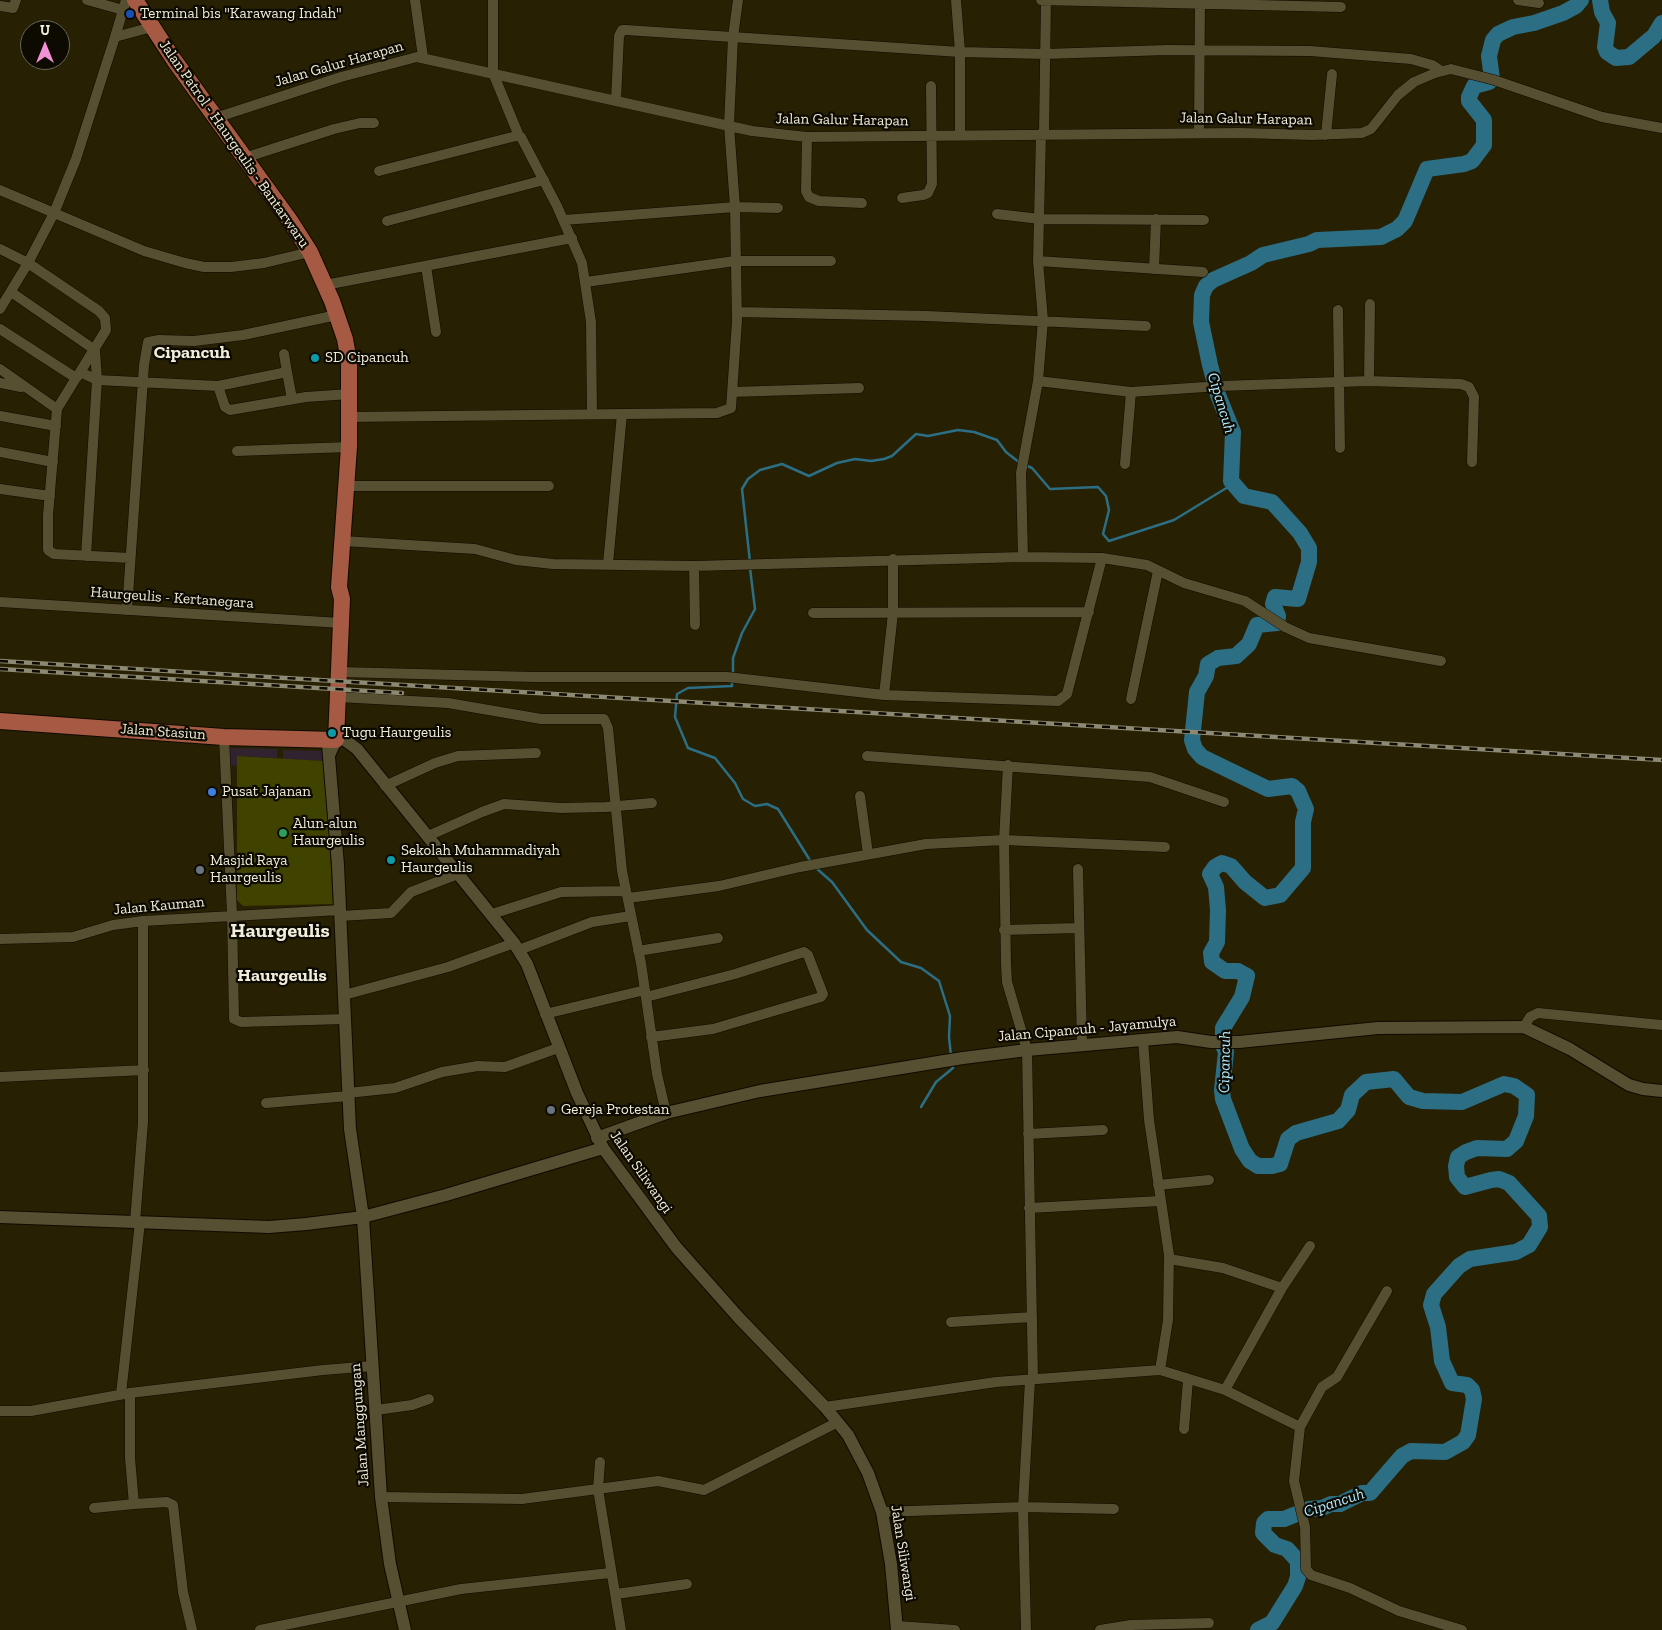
<!DOCTYPE html>
<html>
<head>
<meta charset="utf-8">
<style>
  body { margin:0 }
  #map { position:relative; width:1662px; height:1630px; overflow:hidden; background:#272003; font-family:"Zilla Slab",serif }
  canvas { display:block }
  .north { position:absolute; left:20px; top:20px; width:50px; height:50px; box-sizing:border-box; background:#0d0a02; border:1px solid #686559; border-radius:50%; rotate:0deg; font-size:14px; font-weight:700; line-height:20px; text-align:center; color:#f1eddc }
  .north::after { content:''; display:block; margin:auto; width:18px; height:22px; background:#f391d6; clip-path:polygon(50% 0,100% 100%,50% 72%,0 100%) }
</style>
</head>
<body>
<div id="map">
<canvas width="1662" height="1630"></canvas>
<div class="north">U</div>
</div>
<script>
const ctx = document.querySelector('canvas').getContext('2d');
ctx.lineJoin = 'round';
function paint(path, color) { ctx.fillStyle = color; ctx.fill(path, 'evenodd'); }
const poly = rows => new Path2D(rows.map(r => 'M' + r).join(''));
function strokePath(path, color, width, dash) { ctx.strokeStyle = color; ctx.lineWidth = width; ctx.lineCap = dash ? 'butt' : 'round'; ctx.setLineDash(dash || []); ctx.stroke(path); }
function drawText(font, color, halo, rows, align = 'center') {
  ctx.font = font + ' "Zilla Slab",serif'; ctx.lineWidth = 4.5; ctx.setLineDash([]); ctx.textBaseline = 'middle'; ctx.strokeStyle = halo; ctx.fillStyle = color; for (const [text, x, y, turn = 0] of rows) {
    ctx.save(); ctx.translate(x, y); ctx.rotate((+turn || 0) * Math.PI / 180); ctx.textAlign = isNaN(turn) ? turn : align; if (halo) ctx.strokeText(text, 0, 0); ctx.fillText(text, 0, 0); ctx.restore();
  }
}
paint(poly([
  [229,748,277,749,277,758,237,756,237,766,230,765],
  [283,750,326,751,325,761,283,759]
]), '#30232f');
paint(poly([
  [237,756,325,761,333,904,243,906,237,900]
]), '#404200');
strokePath(poly([
  [1025,465,1032,468,1050,489,1098,487,1106,496,1109,510,1103,534,1109,541,1174,520,1233,484],
  [750,562,742,489,748,479,760,470,782,464,809,476,837,463,855,459,871,461,884,459,892,456,916,434,928,436,958,430,974,432,997,440,1006,452,1020,463],
  [733,675,733,658,742,633,755,609,750,568],
  [732,680,732,686,688,688,677,694,675,717,688,748,715,758,735,783,743,799,755,806,767,804,778,809,811,862],
  [816,868,832,882,867,930,901,962,921,968,939,981,950,1016,949,1037,951,1056],
  [921,1107,936,1082,953,1068,952,1064]
]), '#2c6e84', 2.5);
strokePath(poly([
  [1600,0,1602,12,1608,23,1605,47,1607,52,1616,58,1629,57,1654,36,1662,23],
  [1258,1630,1272,1623,1295,1586,1298,1577,1298,1561,1287,1549,1275,1545,1263,1533,1264,1523,1268,1519,1284,1519,1309,1509,1322,1508,1331,1504,1340,1504,1362,1493,1370,1493,1402,1456,1411,1451,1445,1452,1463,1442,1468,1435,1474,1399,1472,1390,1467,1385,1452,1383,1442,1361,1438,1327,1431,1305,1434,1294,1459,1266,1470,1259,1516,1252,1529,1245,1540,1227,1539,1216,1509,1183,1499,1179,1491,1180,1465,1187,1457,1177,1456,1166,1458,1157,1466,1152,1477,1148,1507,1149,1516,1141,1526,1116,1527,1095,1514,1086,1504,1084,1462,1102,1423,1101,1409,1097,1394,1079,1366,1082,1352,1095,1348,1110,1338,1121,1296,1133,1288,1139,1280,1164,1272,1166,1258,1166,1250,1161,1242,1149,1223,1099,1222,1090,1226,1052,1223,1045,1223,1028,1242,997,1247,976,1238,971,1225,971,1212,962,1211,953,1217,942,1218,910,1216,887,1210,874,1215,867,1222,863,1231,866,1245,882,1265,898,1280,895,1303,868,1303,822,1306,809,1298,791,1292,786,1268,789,1202,757,1195,749,1192,740,1197,692,1206,676,1208,664,1218,658,1236,656,1249,644,1257,625,1277,623,1278,616,1273,604,1275,597,1298,599,1309,562,1309,548,1300,533,1272,502,1244,496,1231,481,1233,432,1218,395,1210,365,1201,322,1202,295,1206,286,1213,280,1251,263,1263,255,1309,244,1317,240,1381,237,1397,229,1405,221,1427,169,1464,164,1472,161,1484,145,1484,120,1469,101,1469,97,1474,86,1489,82,1492,79,1489,56,1493,40,1498,34,1513,27,1534,23,1563,13,1576,6,1581,0]
]), '#2c6e84', 16);
const minor = poly([
  [87,0,123,10],
  [126,0,115,37,152,27],
  [415,0,423,57],
  [493,0,493,73,519,136],
  [956,0,960,52,960,135],
  [1041,0,1341,7],
  [1518,0,1539,3],
  [0,6,13,8,16,0],
  [616,100,619,36,622,30,626,30,960,52,1045,54,1167,50,1310,51,1411,59,1432,65,1441,71],
  [215,118,341,77,417,57,752,131,807,137,1240,133,1312,135,1362,133,1371,129,1398,95,1414,82,1435,73,1451,69,1494,80,1602,117,1662,128],
  [1199,133,1200,0],
  [1044,134,1046,0],
  [1326,135,1332,74],
  [807,137,806,191,809,197,819,201,862,203],
  [244,158,334,129,360,123,374,123],
  [379,171,516,136,521,137,557,206,582,263,591,322,592,414],
  [0,190,144,251,185,263,204,267,231,267,264,263,310,252],
  [902,198,923,195,928,193,932,184,931,86],
  [997,214,1040,219,1204,220],
  [564,220,735,207,778,208],
  [387,221,544,180],
  [0,249,28,263,99,311,105,318,106,330,77,377],
  [1038,261,1203,272],
  [426,266,436,332],
  [1154,269,1156,219],
  [586,282,735,261,831,261],
  [325,285,572,238],
  [11,292,95,350,97,380,86,556],
  [0,309,28,263,54,213,76,159,115,37],
  [1338,310,1340,448],
  [737,312,927,316,1146,326],
  [0,329,76,378,57,409,48,515,48,550,54,554,130,558],
  [284,354,287,372],
  [0,369,57,409],
  [80,372,97,380,218,386,225,407,230,410,306,397,350,394],
  [1038,381,1131,392,1220,386,1369,381,1461,384,1469,387,1474,397,1472,462],
  [1369,381,1370,304],
  [0,383,21,387],
  [218,386,287,372,292,399],
  [732,392,859,388],
  [0,416,56,426],
  [349,417,717,413,731,408,737,321,735,207,729,125,733,37,738,0],
  [237,451,349,447],
  [0,452,53,462],
  [1125,464,1131,392],
  [347,486,549,486],
  [0,489,50,496],
  [1023,557,1021,473,1038,381,1043,320,1038,261,1041,134],
  [1102,558,1147,565,1184,583,1245,601,1285,627,1309,638,1441,661],
  [608,564,622,414],
  [694,566,695,625],
  [0,602,341,623],
  [127,610,144,365,148,342,159,340,194,341,243,335,337,315],
  [813,613,1089,612],
  [340,672,534,677,727,677,884,695,1058,701,1067,694,1102,558,1023,557,694,566,553,564,516,560,475,549,343,541],
  [884,695,893,613,893,559],
  [338,697,448,703,541,719,604,719,608,728,622,871,641,963,657,1074,666,1113],
  [1131,699,1158,571],
  [224,737,232,914,234,1019,241,1022,345,1019],
  [867,756,1150,777,1224,802],
  [1008,765,1004,840,1006,964,1007,982,1027,1050,1033,1379],
  [385,786,435,763,458,756,536,753],
  [860,796,868,854],
  [428,836,482,812,504,804,561,808,606,807,652,803],
  [1078,869,1082,1045],
  [628,898,719,886,800,867,926,844,1004,840,1165,847],
  [492,914,561,892,626,891],
  [340,916,391,913,411,892,458,874],
  [1004,930,1078,928],
  [0,939,73,937,113,925,143,921,340,910],
  [519,950,592,922,631,916],
  [638,951,718,938],
  [344,995,448,967,514,943],
  [646,997,735,974,804,952,808,955,823,994,821,997,713,1029,651,1037],
  [545,1014,645,990],
  [1524,1027,1530,1017,1538,1013,1662,1025],
  [1143,1040,1149,1120,1169,1255,1168,1320,1160,1370],
  [0,1077,144,1070],
  [348,1093,395,1088,442,1072,478,1066,505,1067,558,1048],
  [266,1103,348,1096],
  [1028,1134,1103,1130],
  [1158,1185,1209,1180],
  [1029,1208,1160,1201],
  [135,1222,143,1122,143,921],
  [1169,1259,1223,1268,1282,1288],
  [1387,1291,1337,1377,1322,1387,1300,1427,1294,1481,1305,1527,1306,1569,1311,1575,1350,1588,1399,1611,1462,1630],
  [951,1322,1032,1317],
  [1225,1390,1282,1288,1310,1246],
  [130,1393,130,1458,134,1504,167,1502,173,1505,183,1592,192,1630],
  [121,1394,140,1222],
  [825,1407,996,1382,1160,1370,1225,1390,1300,1427],
  [376,1410,412,1405,429,1399],
  [0,1411,31,1411,130,1393,323,1370,373,1366],
  [1184,1429,1188,1380],
  [600,1462,598,1489,621,1630],
  [381,1497,522,1499,658,1481,704,1490,838,1422],
  [94,1508,134,1504],
  [882,1512,1023,1507,1114,1509],
  [616,1594,687,1584],
  [897,1626,955,1630],
  [260,1630,461,1589,610,1573],
  [1026,1630,1023,1507,1030,1380],
  [1100,1630,1131,1625,1209,1623]
]);
const tertiary = poly([
  [328,745,338,865,350,1129,363,1217,381,1497,390,1564,405,1630],
  [330,753,336,740,342,738,357,749,514,943,527,964,577,1093,603,1148,676,1247,739,1318,825,1407,848,1435,868,1473,882,1512,891,1564,897,1630],
  [597,1138,666,1113,760,1091,963,1058,1027,1050,1177,1037,1211,1042,1239,1042,1378,1028,1524,1027,1570,1049,1629,1085,1643,1089,1662,1091],
  [0,1217,269,1227,306,1224,363,1217,446,1195,603,1148]
]);
const primary = poly([
  [0,721,224,737,336,740,342,599,339,587,349,447,349,362,345,339,332,301,310,252,291,222,174,60,135,0]
]);
strokePath(minor, '#100a00', 11);
strokePath(tertiary, '#100a00', 14);
strokePath(primary, '#100a00', 18);
strokePath(minor, '#564f31', 10);
strokePath(tertiary, '#564f31', 12);
strokePath(primary, '#a65a43', 16);
const rail = poly([
  [0,661,1662,760],
  [0,669,402,693]
]);
strokePath(rail, '#8e8972', 4.5);
strokePath(rail, '#0d0a02', 2.5, [8]);
for (const [x, y, r, color] of [
  [130,14,5,"#1a4fb4"],
  [315,358,5,"#0f9aa8"],
  [332,733,5,"#0f9aa8"],
  [212,792,5,"#3f7fe0"],
  [283,833,5,"#2e9e5b"],
  [391,860,5,"#0f9aa8"],
  [200,870,5,"#6b7280"],
  [551,1110,5,"#6b7280"]
]) { const dot = new Path2D(); dot.arc(x, y, r, 0, 2 * Math.PI); ctx.fillStyle = color; ctx.fill(dot); strokePath(dot, '#0d0a02', 2); }
drawText('15px', '#f1eddc', '#0d0a02', [
  ["Terminal bis \"Karawang Indah\"",140,14],
  ["SD Cipancuh",325,358],
  ["Tugu Haurgeulis",342,733],
  ["Pusat Jajanan",222,792],
  ["Alun-alun",293,824],
  ["Haurgeulis",293,841],
  ["Sekolah Muhammadiyah",401,851],
  ["Haurgeulis",401,868],
  ["Masjid Raya",210,861],
  ["Haurgeulis",210,878],
  ["Gereja Protestan",561,1110]
], 'left');
drawText('15px', '#f1eddc', '#0d0a02', [
  ["Jalan Galur Harapan",339,64,-16],
  ["Jalan Galur Harapan",1246,119,1],
  ["Jalan Galur Harapan",842,120,1],
  ["Jalan Patrol - Haurgeulis - Bantarwaru",234,144,55],
  ["Haurgeulis - Kertanegara",172,598,4],
  ["Jalan Stasiun",163,732,4],
  ["Jalan Kauman",159,906,-5],
  ["Jalan Cipancuh - Jayamulya",1087,1029,-5],
  ["Jalan Siliwangi",641,1172,55],
  ["Jalan Manggungan",360,1425,-94],
  ["Jalan Siliwangi",903,1553,81]
]);
drawText('italic 16px', '#b2e8fd', '#0d0a02', [
  ["Cipancuh",1221,403,73],
  ["Cipancuh",1225,1062,-89],
  ["Cipancuh",1334,1503,-18]
]);
drawText('bold 18px', '#f1eddc', '#0d0a02', [
  ["Cipancuh",192,353],
  ["Haurgeulis",282,976]
]);
drawText('bold 20px', '#f1eddc', '#0d0a02', [
  ["Haurgeulis",280,931]
]);
</script>
</body>
</html>
